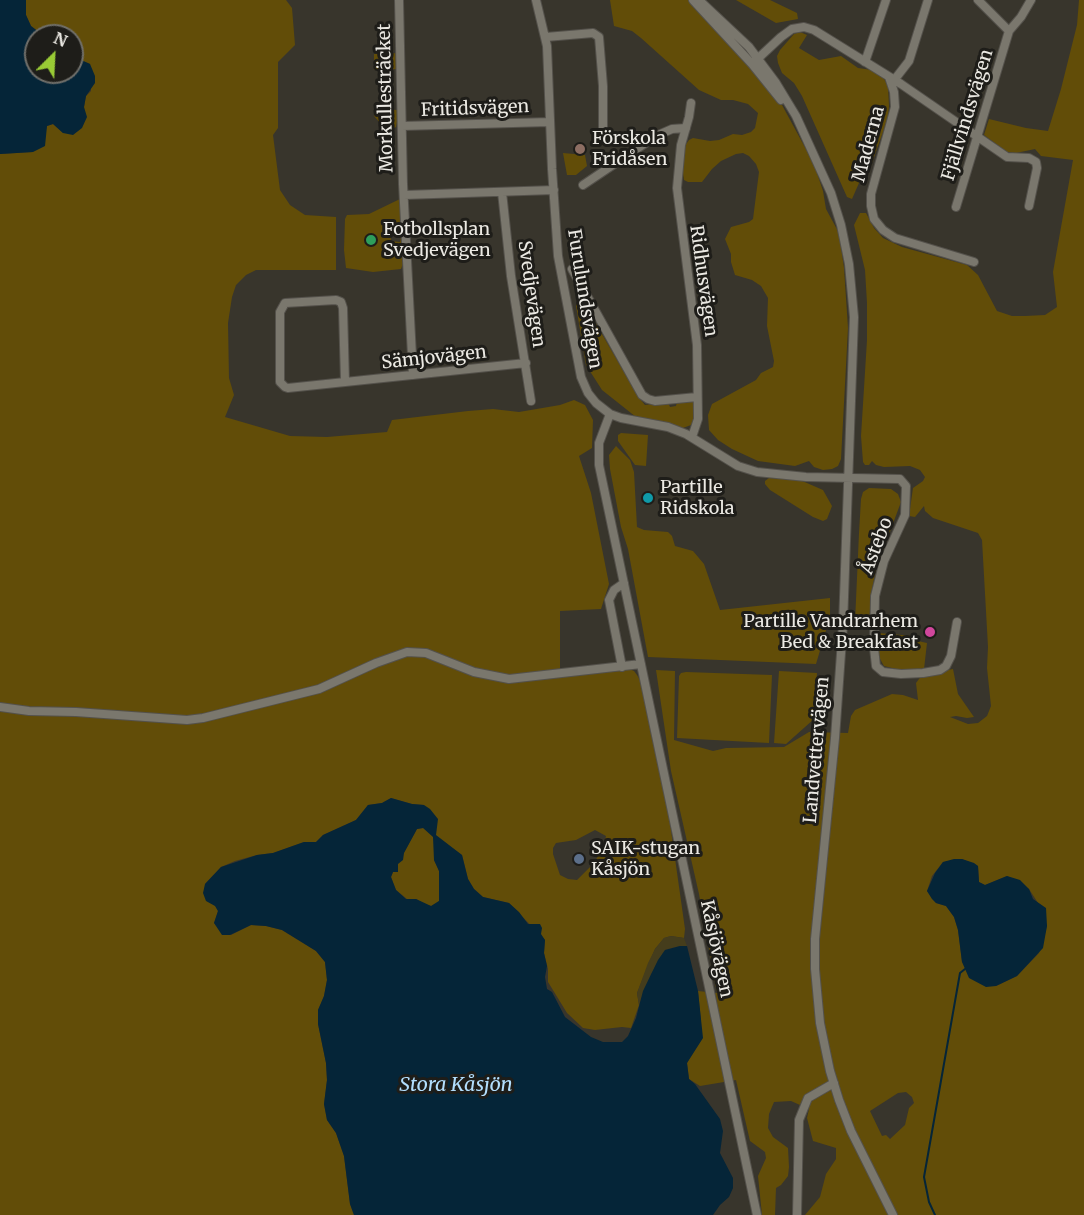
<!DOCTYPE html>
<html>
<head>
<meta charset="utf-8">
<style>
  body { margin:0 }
  #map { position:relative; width:1084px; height:1215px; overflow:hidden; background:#38352c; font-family:Merriweather,serif }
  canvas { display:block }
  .north { position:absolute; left:24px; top:24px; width:60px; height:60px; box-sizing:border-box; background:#1e1d19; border:2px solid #706f6a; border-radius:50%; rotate:24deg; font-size:16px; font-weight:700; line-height:24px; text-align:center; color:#ebe9e3 }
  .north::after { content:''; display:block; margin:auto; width:21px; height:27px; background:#99cb35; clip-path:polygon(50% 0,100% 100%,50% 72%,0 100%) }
</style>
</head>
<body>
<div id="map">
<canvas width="1084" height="1215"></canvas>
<div class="north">N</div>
</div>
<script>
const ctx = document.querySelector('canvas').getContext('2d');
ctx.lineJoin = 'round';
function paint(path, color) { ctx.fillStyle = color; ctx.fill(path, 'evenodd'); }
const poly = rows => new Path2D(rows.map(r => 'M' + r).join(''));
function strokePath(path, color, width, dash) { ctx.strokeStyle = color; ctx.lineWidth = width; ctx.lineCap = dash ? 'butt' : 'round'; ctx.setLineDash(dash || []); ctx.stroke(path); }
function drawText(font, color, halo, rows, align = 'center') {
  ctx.font = font + ' Merriweather,serif'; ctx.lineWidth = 6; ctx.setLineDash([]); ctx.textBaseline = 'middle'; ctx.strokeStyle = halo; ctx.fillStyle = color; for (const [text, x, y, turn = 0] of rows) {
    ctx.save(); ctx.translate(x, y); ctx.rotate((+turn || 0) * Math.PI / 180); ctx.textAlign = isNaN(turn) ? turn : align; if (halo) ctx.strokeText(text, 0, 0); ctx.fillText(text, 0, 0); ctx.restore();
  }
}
paint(poly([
  [26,0,286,0,292,8,295,45,278,62,278,128,273,135,280,190,290,205,305,215,336,217,336,270,256,270,246,275,236,285,232,297,228,323,229,378,234,395,225,417,290,436,327,437,387,432,392,420,468,411,493,409,519,412,560,405,574,400,585,405,593,420,592,448,579,456,591,493,609,584,601,609,560,611,560,674,627,668,634,671,637,675,641,682,669,816,685,929,684,938,671,936,664,938,655,949,637,993,639,1005,631,1028,622,1027,595,1030,583,1028,567,1013,548,982,548,969,544,953,545,940,509,903,483,897,474,889,468,879,462,855,442,841,435,846,434,849,434,860,439,871,439,901,432,906,425,905,416,899,407,899,396,890,391,877,393,872,417,829,423,828,424,805,412,804,391,798,382,803,368,805,356,820,323,835,316,842,304,842,273,853,257,855,235,861,221,867,205,884,218,911,214,923,231,935,251,925,266,926,282,930,316,951,325,962,327,980,324,996,318,1010,318,1024,326,1063,327,1080,324,1104,327,1120,336,1133,344,1156,350,1204,354,1215,0,1215,0,154,32,152,45,133,47,126,53,124,63,133,84,107,86,96,91,91,90,64,72,56,72,36,44,36,31,26,26,15],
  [595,830,606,836,602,851,591,866,577,880,568,879,560,875,553,854,553,848,556,843,576,840],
  [610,0,689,0,761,77,782,105,814,164,823,191,826,209,839,233,844,268,848,328,841,459,838,466,832,469,823,470,814,467,809,461,795,466,758,461,732,449,718,440,709,430,708,415,712,404,756,380,761,373,773,367,774,361,767,326,768,298,761,286,752,280,735,275,731,262,731,254,725,239,731,227,749,222,753,219,759,172,756,164,749,156,743,153,736,154,721,161,712,169,702,182,688,182,684,180,682,167,684,147,689,140,693,138,710,141,719,140,733,134,742,135,751,132,755,128,758,113,748,104,733,100,721,100,699,90,641,38,632,31,614,26],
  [736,0,770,0,797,13,798,19,776,23],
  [1079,0,1084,0,1084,1215,805,1215,820,1197,826,1174,836,1159,836,1148,813,1141,807,1118,809,1109,791,1101,774,1102,769,1114,768,1128,773,1137,788,1148,789,1167,788,1176,781,1185,776,1188,775,1215,762,1215,758,1176,766,1158,765,1152,750,1141,736,1080,700,1086,689,1079,687,1063,700,1041,701,1021,698,991,717,993,699,894,671,771,656,670,675,671,674,740,713,751,726,748,784,747,809,732,848,733,851,716,855,710,892,694,903,695,918,700,916,683,922,675,953,669,958,694,974,717,967,718,956,716,950,717,968,724,978,723,987,716,991,706,987,668,988,647,982,540,978,533,933,518,925,511,924,506,915,517,909,516,913,488,923,481,925,477,920,470,910,466,884,467,876,465,872,461,869,465,865,465,863,462,861,436,867,340,867,303,865,270,854,225,860,213,866,213,874,228,883,238,902,247,967,265,978,275,997,311,1012,316,1025,316,1045,315,1057,307,1053,272,1073,160,1041,156,1035,149,1016,153,1007,152,984,135,989,119,1026,128,1048,131,1061,89,1077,25],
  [962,859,978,866,979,882,985,885,1007,876,1029,889,1038,903,1047,926,1039,953,1017,976,996,986,962,962,958,930,954,917,946,906,936,903,927,891,932,876,943,862],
  [906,1092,912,1097,914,1103,909,1108,905,1125,890,1139,886,1135,882,1136,870,1111,898,1093],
  [800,32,807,35,799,48,819,60,841,56,858,68,872,70,883,77,888,86,889,106,888,118,868,174,859,183,852,199,847,197,802,96,794,83,782,73,778,63,777,56,780,50,794,34],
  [400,53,400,69,374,70,374,54],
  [374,109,399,110,396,127,389,131,385,129,374,116],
  [563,153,585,155,587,166,576,175,567,175],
  [402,198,402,229,401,229,400,224,390,224,391,241,400,242,401,236,402,236,404,261,401,269,373,272,346,268,344,250,345,219,347,215,369,214],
  [578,301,588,310,639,398,645,405,668,402,670,407,676,406,677,401,693,402,695,405,695,418,691,425,683,428,636,417,602,390,586,365,576,306],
  [621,433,648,435,646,466,635,465,618,441,618,435],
  [616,446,630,460,634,472,637,527,644,530,668,532,672,536,675,546,693,551,704,564,720,610,830,598,830,617,816,664,648,657,628,549,621,527,610,469,609,455],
  [769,478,800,480,823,490,832,506,827,519,823,521,813,517,770,490,765,484,765,481],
  [869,488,891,489,898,494,901,502,876,569,871,594,869,625,867,629,861,629,855,622,859,533,861,499,863,492],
  [878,633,914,636,918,641,927,643,924,669,896,669,884,666,879,657],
  [779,671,817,673,814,719,786,744,774,743],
  [686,672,772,675,769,743,677,738,679,676,681,673]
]), '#624d08');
paint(poly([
  [671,936,684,938,687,946,680,946,665,950,651,974,639,1005,637,993,648,963,655,949,664,938]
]), '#453d1c');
paint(poly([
  [0,0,26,0,26,15,31,26,44,36,36,36,36,72,72,72,72,56,90,64,95,76,95,83,86,96,84,107,87,117,82,128,73,135,63,133,53,124,47,126,45,146,33,152,0,154],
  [391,798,412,804,424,805,430,809,438,819,436,835,462,855,468,879,474,889,483,897,509,903,519,912,528,924,540,924,542,928,541,934,545,940,544,953,547,966,545,977,547,989,552,992,565,1017,591,1037,603,1042,622,1042,628,1036,636,1018,643,991,658,960,665,950,680,946,687,946,698,991,703,1038,687,1063,689,1079,695,1084,720,1119,723,1131,720,1153,733,1178,733,1188,729,1197,720,1205,713,1215,354,1215,350,1204,344,1156,336,1133,327,1120,324,1104,327,1080,326,1063,318,1024,318,1010,324,996,327,980,325,962,316,951,282,930,266,926,251,925,230,935,222,935,214,923,218,911,215,906,206,901,203,893,205,884,221,867,257,855,273,853,304,842,316,842,323,835,356,820,368,805,382,803],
  [423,828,433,837,434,860,439,871,439,901,431,906,416,899,406,899,396,890,391,877,393,872,398,872,398,864,403,860,404,853,417,829],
  [954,859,962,859,974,863,978,866,979,882,985,885,1007,876,1020,880,1029,889,1033,899,1046,908,1047,926,1043,948,1017,976,996,986,986,987,969,978,962,962,958,930,954,917,946,906,936,903,932,899,927,891,935,873,943,862]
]), '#052538');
strokePath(poly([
  [935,1215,929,1202,924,1177,960,973,965,969]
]), '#052538', 2);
const minor = poly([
  [399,0,403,184,413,375],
  [536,0,547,46,552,169,558,256,581,377,588,393,596,403,610,414,621,418,668,427,686,434,738,466,757,472,806,477,900,479,906,486,905,515,884,561,875,596,874,648,876,666,883,672,901,674,923,673,940,670,946,666,951,656,957,622],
  [693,0,752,64,781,100],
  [699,0,749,47,776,83,796,116,831,193,841,225,849,264,854,317,843,625,835,738,815,939,815,969,820,1023,830,1071,839,1100,851,1131,893,1215],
  [978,0,1009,31],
  [546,37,593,33,599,37,603,86,603,128],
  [865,62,886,0],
  [752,64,781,37,792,29,804,27,814,30,901,84,1007,157,1029,158,1036,162,1037,168,1029,206],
  [889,77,894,92,895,107,871,194,871,206,874,219,883,230,895,238,974,262],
  [895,79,909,61,928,0],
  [691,103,689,117,681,145,677,188,697,345,698,419,692,437],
  [402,126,550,122],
  [583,185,656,136,672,129,686,128],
  [502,192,511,276,531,401],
  [404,195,554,190],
  [956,207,1009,31,1021,17,1031,0],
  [572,269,642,395,648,399,655,401,697,397],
  [345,382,343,308,341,302,336,300,285,303,280,312,280,382,285,387,288,388,526,363],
  [610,414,599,443,599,465,757,1215],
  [622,667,609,600,614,590,624,583],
  [0,707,29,711,76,712,187,720,203,718,319,689,376,663,407,652,426,653,474,672,509,679,641,664],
  [797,1215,799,1120,808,1098,834,1083]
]);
strokePath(minor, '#54514b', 10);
strokePath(minor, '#7a776d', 8);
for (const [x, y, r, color] of [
  [580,149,6,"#8d6e63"],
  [371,240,6,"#2e9e5b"],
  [648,498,6,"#0f9aa8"],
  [930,632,6,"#d1479c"],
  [579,859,6,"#5c6f8a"]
]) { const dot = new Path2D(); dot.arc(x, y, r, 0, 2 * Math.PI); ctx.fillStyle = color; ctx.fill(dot); strokePath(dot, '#1e1d19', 2); }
drawText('18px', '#ebe9e3', '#1e1d19', [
  ["Morkullesträcket",386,98,-91],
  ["Fritidsvägen",475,109,-2],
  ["Fjällvindsvägen",968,115,-73],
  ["Maderna",869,144,-75],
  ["Ridhusvägen",703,281,82],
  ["Svedjevägen",531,294,82],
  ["Furulundsvägen",584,299,81],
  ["Sämjovägen",434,358,-6],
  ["Åstebo",877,546,-69],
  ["Landvettervägen",817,750,-85],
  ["Kåsjövägen",716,949,78]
]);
drawText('18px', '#ebe9e3', '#1e1d19', [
  ["Förskola",592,139],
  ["Fridåsen",592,160],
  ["Fotbollsplan",383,230],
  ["Svedjevägen",383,251],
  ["Partille",660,488],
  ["Ridskola",660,509],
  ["Partille Vandrarhem",918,622,"right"],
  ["Bed & Breakfast",918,643,"right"],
  ["SAIK-stugan",591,849],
  ["Kåsjön",591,870]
], 'left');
drawText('italic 20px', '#b2defd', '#1e1d19', [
  ["Stora Kåsjön",456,1085]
]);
</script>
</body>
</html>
